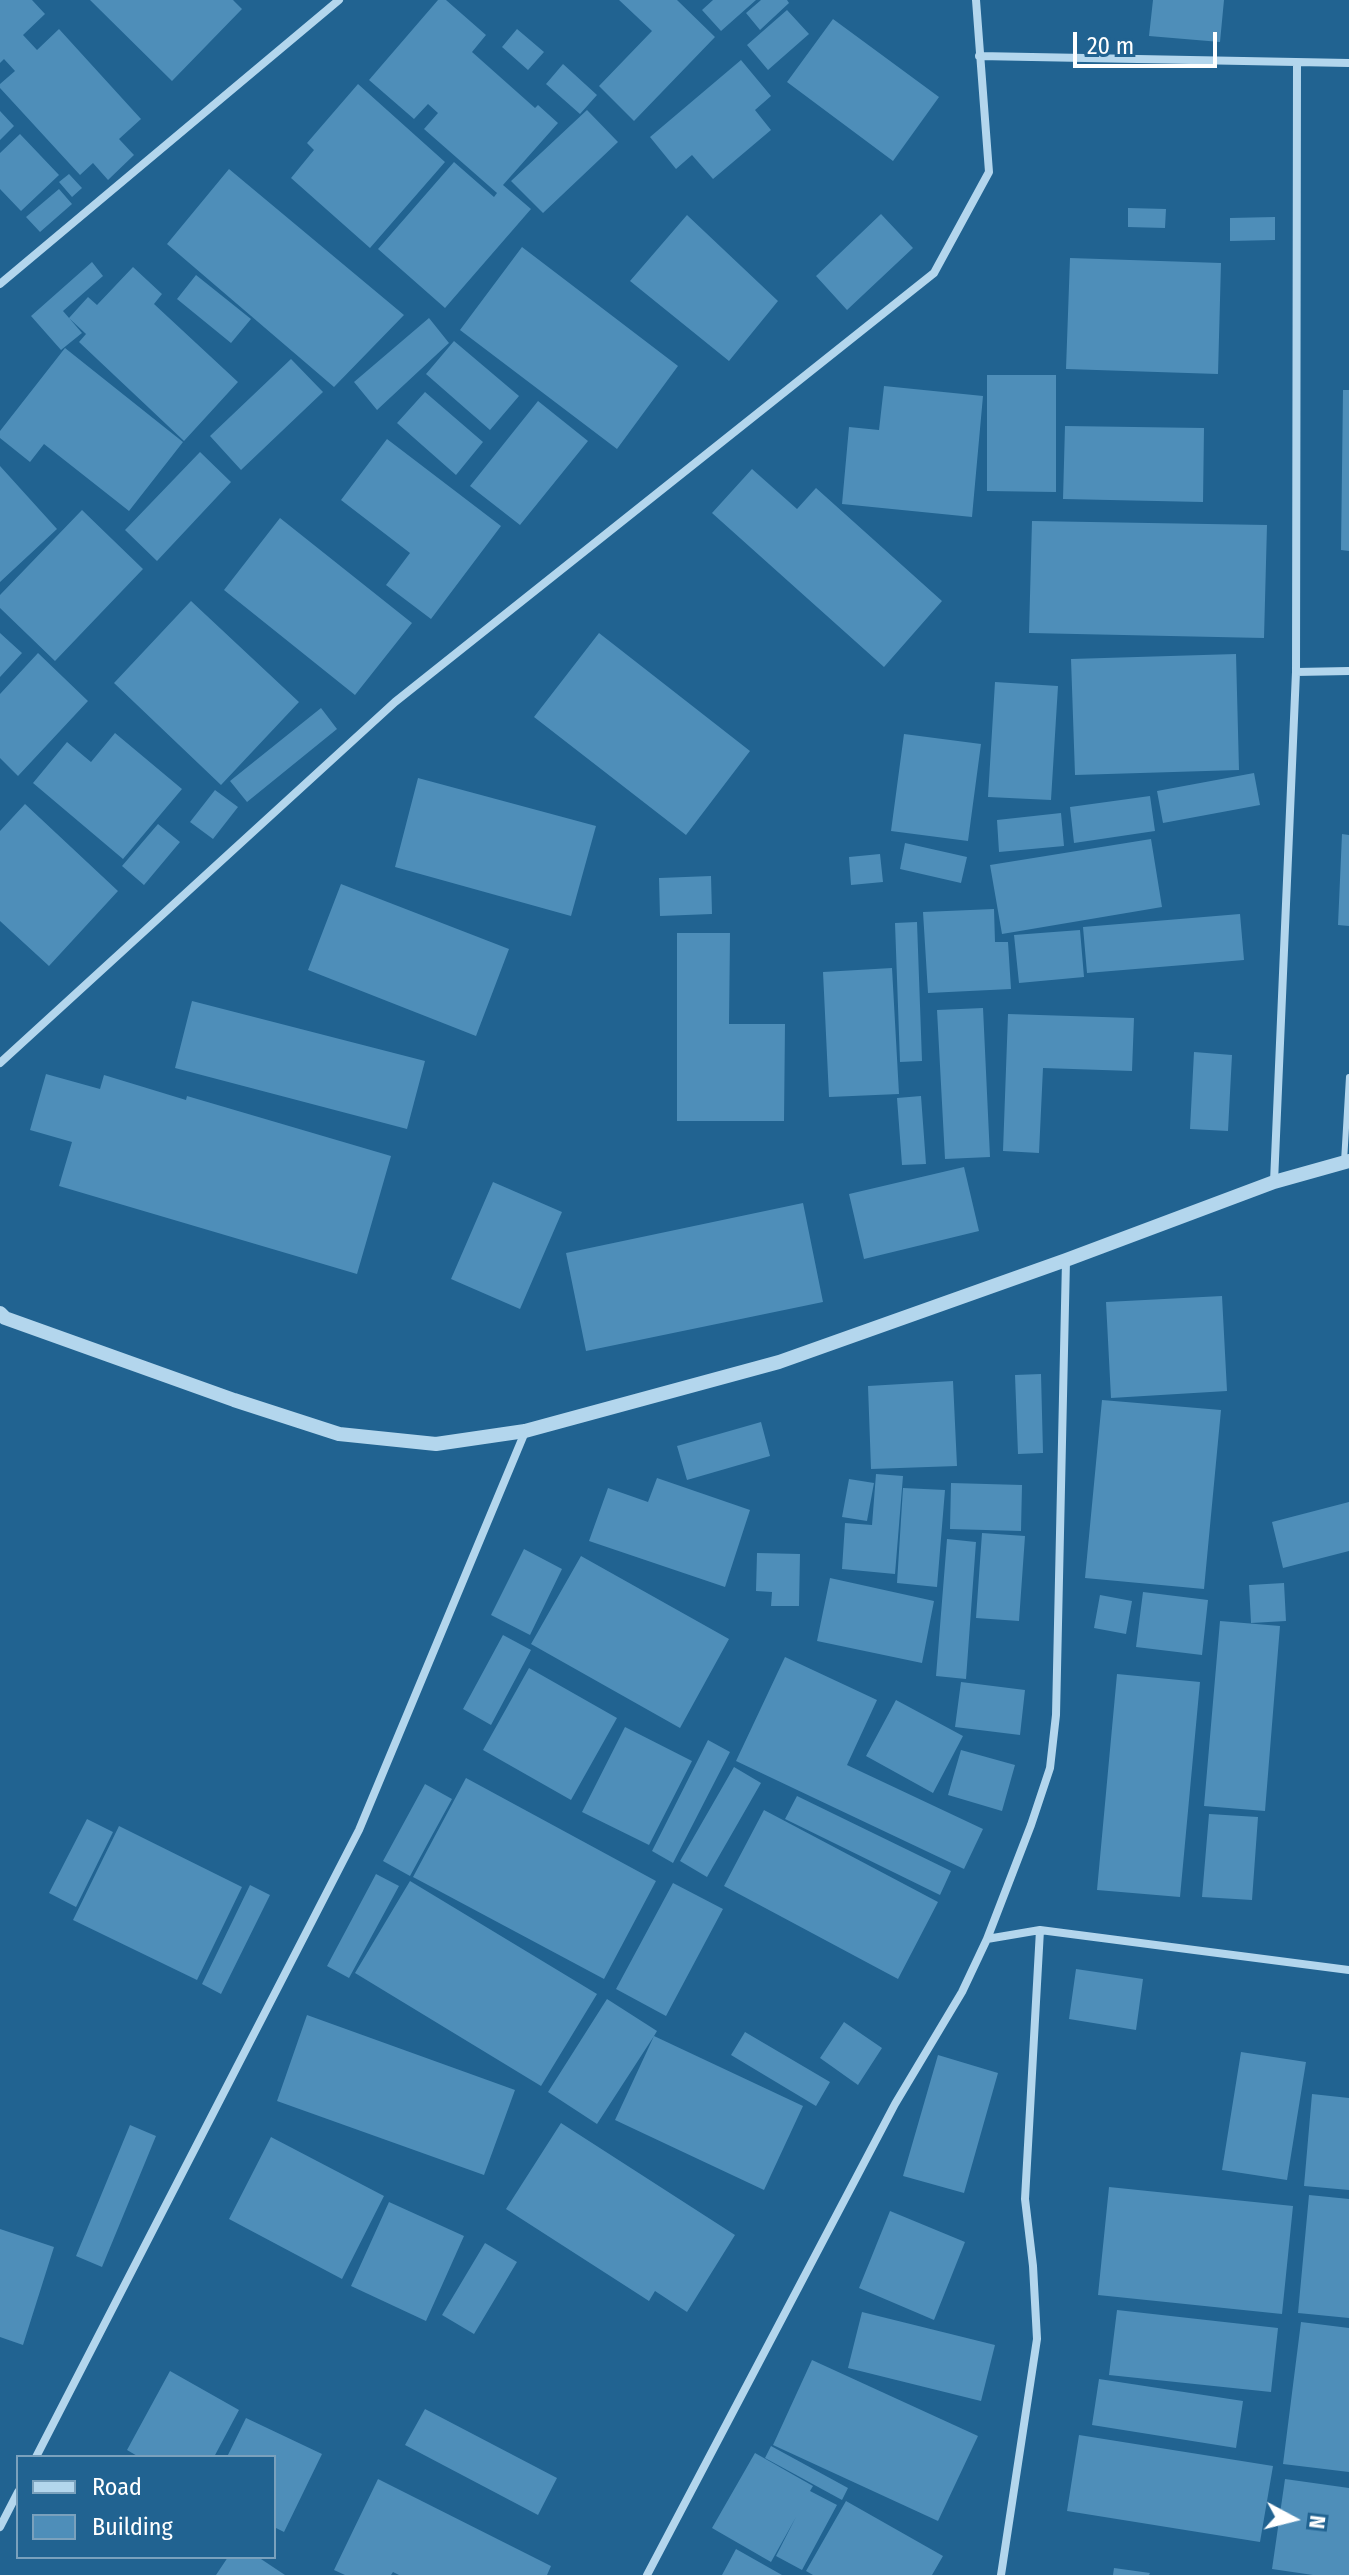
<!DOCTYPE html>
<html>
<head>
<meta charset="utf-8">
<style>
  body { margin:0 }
  #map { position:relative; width:1349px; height:2575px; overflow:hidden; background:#216391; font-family:"Fira Sans Condensed",sans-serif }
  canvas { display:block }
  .legend { position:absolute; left:16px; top:2455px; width:260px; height:104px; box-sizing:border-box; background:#216391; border:2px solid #7aa1bd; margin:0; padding:10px 14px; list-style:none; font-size:24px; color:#fff }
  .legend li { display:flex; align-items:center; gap:16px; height:40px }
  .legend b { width:40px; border:2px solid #7aa1bd }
  .north { position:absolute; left:1253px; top:2479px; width:80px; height:80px; -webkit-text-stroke:6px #216391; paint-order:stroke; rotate:97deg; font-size:22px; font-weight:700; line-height:32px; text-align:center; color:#fff }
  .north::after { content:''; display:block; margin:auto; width:28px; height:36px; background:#fff; clip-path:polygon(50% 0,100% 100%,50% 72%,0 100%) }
  .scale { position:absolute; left:1073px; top:32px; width:144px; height:36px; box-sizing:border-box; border:4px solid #fff; border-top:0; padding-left:10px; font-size:24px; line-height:28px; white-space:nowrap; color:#fff; -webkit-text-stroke:6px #216391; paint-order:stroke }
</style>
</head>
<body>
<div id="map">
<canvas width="1349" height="2575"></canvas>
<ul class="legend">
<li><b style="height:10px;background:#b3d6ed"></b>Road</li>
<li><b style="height:22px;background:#4e8eb9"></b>Building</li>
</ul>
<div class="north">N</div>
<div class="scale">20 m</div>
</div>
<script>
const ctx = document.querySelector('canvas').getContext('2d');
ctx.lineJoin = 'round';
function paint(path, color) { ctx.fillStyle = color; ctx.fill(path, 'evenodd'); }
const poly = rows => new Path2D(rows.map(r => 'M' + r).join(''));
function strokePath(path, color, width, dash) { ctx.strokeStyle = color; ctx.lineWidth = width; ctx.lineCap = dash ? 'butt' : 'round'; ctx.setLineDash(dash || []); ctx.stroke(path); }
paint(poly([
  [0,0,32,0,45,14,23,35,37,50,59,29,141,119,119,139,134,155,108,180,93,163,80,175,0,88,0,84,15,71,4,59,0,63],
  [90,0,233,0,242,9,172,81],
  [438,0,446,0,486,35,472,52,535,108,538,105,558,123,503,185,531,209,445,308,378,249,454,162,494,197,497,193,424,129,438,113,428,104,414,119,369,80],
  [619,0,677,0,715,37,634,121,599,86,652,31],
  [713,0,756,0,721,31,702,10],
  [761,0,787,0,789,3,760,30,746,13],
  [1153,0,1224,0,1220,42,1149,36],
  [787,10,809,34,768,70,747,45],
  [833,19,939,97,893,161,787,82],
  [517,29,544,52,528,70,502,47],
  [741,60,771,96,755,110,771,130,713,179,692,155,676,169,650,137],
  [563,64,597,95,580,114,546,84],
  [358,84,445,162,370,248,291,178,314,150,307,143],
  [587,110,618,142,543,213,511,181],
  [0,111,14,126,0,140],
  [20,134,59,175,21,211,0,189,0,153],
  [229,169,404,315,334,387,167,244],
  [69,174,82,188,72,197,59,182],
  [59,189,72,204,40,232,26,217],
  [1128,208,1166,209,1165,228,1128,227],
  [881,214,913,248,847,310,816,276],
  [687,215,778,301,729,361,630,281],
  [1275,217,1275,240,1230,241,1230,218],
  [522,247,678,366,617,449,460,330],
  [1070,258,1221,263,1218,374,1066,369],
  [92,262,103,276,63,311,82,333,61,350,31,316],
  [133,267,162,294,154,304,238,382,184,441,79,342,86,334,69,318,88,297,97,305],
  [196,275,251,319,231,343,177,299],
  [429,318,449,343,377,410,354,382],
  [454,341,519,396,490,430,426,374],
  [65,348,183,442,129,511,44,444,30,462,0,438,0,431],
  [291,359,323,392,241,470,210,436],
  [987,375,1056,375,1056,492,987,491],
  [884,386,983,396,972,517,842,504,849,427,879,430],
  [1343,390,1349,390,1349,551,1341,550],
  [425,392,483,442,456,475,397,423],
  [538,401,588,441,520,525,470,486],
  [1065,426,1204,428,1203,502,1063,499],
  [387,439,501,526,431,619,386,585,410,553,341,500],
  [200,452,231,482,157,561,125,530],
  [0,466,57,529,0,582],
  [752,469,797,509,816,488,942,601,884,667,712,513],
  [82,510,143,569,55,661,0,608,0,595],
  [280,518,412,623,355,695,224,590],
  [1032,521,1267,525,1264,638,1029,633],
  [191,601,299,702,221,785,114,683],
  [0,633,22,653,0,677],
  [599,633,750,751,686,835,534,717],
  [38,653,88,701,18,776,0,758,0,694],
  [1236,654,1239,770,1075,775,1071,659],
  [995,682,1058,686,1051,800,988,797],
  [321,708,337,729,247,802,230,781],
  [115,733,182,789,123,859,33,783,67,742,91,762],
  [904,734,981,744,968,841,891,831],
  [1254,773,1260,805,1163,823,1157,791],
  [418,778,596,826,571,916,395,867],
  [215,790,238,807,213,839,190,822],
  [1150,796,1155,831,1074,843,1070,807],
  [25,804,118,891,49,966,0,921,0,831],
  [1061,813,1064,846,999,852,997,820],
  [158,824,180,842,144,885,122,866],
  [1342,834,1349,835,1349,926,1338,925],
  [1151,839,1162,907,1002,934,990,865],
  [905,843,967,857,961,883,900,869],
  [880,854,883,882,851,885,849,857],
  [711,876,712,914,660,916,659,878],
  [341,884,509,949,476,1036,308,970],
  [994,909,995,942,1008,942,1011,989,928,993,923,912],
  [1240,914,1244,960,1087,973,1083,927],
  [917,922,922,1061,900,1062,895,923],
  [1080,930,1084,977,1019,983,1014,935],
  [677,933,730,933,729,1024,785,1024,784,1121,677,1121],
  [892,968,899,1094,829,1097,823,972],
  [192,1001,425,1061,407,1129,175,1068],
  [983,1008,990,1157,945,1159,937,1010],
  [1008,1014,1134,1018,1132,1071,1043,1068,1039,1153,1003,1151],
  [1194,1052,1232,1055,1228,1131,1190,1129],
  [46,1074,100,1089,104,1075,186,1100,187,1096,391,1156,357,1274,59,1186,72,1142,30,1130],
  [921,1096,926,1164,902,1165,897,1098],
  [964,1167,979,1231,864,1259,849,1194],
  [493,1182,562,1212,520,1309,451,1279],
  [803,1203,823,1302,586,1351,566,1253],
  [1222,1296,1227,1391,1111,1398,1106,1302],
  [1041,1374,1043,1453,1018,1454,1015,1375],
  [953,1381,957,1466,871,1469,868,1386],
  [1102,1400,1221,1410,1204,1589,1085,1578],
  [761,1422,770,1456,687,1480,677,1446],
  [876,1474,903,1476,895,1574,842,1569,845,1523,872,1525],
  [657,1478,750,1510,725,1587,589,1541,608,1488,648,1502],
  [849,1479,874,1483,867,1521,842,1517],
  [951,1483,1022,1485,1021,1531,950,1529],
  [903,1488,945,1490,937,1587,897,1583],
  [1349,1502,1349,1551,1283,1568,1272,1522],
  [982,1533,1025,1536,1019,1621,976,1618],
  [947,1539,976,1542,966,1679,936,1676],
  [524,1549,562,1569,530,1635,491,1615],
  [757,1553,800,1554,799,1606,771,1606,772,1592,756,1591],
  [581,1556,729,1639,680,1728,531,1644],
  [830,1578,934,1601,922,1663,817,1641],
  [1284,1583,1286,1621,1251,1623,1249,1585],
  [1143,1592,1208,1600,1202,1655,1136,1647],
  [1100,1595,1132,1601,1126,1634,1094,1628],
  [1220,1621,1280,1626,1265,1811,1204,1806],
  [503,1635,531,1650,491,1725,463,1709],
  [785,1657,877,1700,847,1765,983,1829,964,1869,736,1761],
  [529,1668,617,1718,571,1800,483,1750],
  [1117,1674,1200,1682,1180,1897,1097,1890],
  [961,1682,1025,1690,1020,1735,955,1727],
  [896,1700,963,1736,933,1793,866,1756],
  [625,1727,692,1761,649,1845,582,1812],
  [708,1740,730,1752,673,1863,652,1851],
  [961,1750,1015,1765,1002,1811,948,1795],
  [734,1767,761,1783,707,1877,680,1861],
  [466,1778,656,1881,604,1979,413,1877],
  [425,1784,452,1799,410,1876,383,1861],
  [797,1796,951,1871,940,1895,785,1819],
  [764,1810,938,1902,898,1979,724,1886],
  [1209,1814,1258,1817,1252,1900,1202,1897],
  [87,1819,113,1832,76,1907,49,1893],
  [119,1826,242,1887,197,1980,73,1920],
  [376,1874,399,1886,349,1978,327,1966],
  [410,1881,597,1994,541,2086,355,1973],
  [673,1883,723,1909,666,2016,616,1989],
  [250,1885,270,1895,221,1994,202,1984],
  [1076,1969,1143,1979,1136,2030,1069,2019],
  [607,1999,657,2031,654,2036,803,2106,764,2190,615,2120,654,2036,597,2124,548,2092],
  [307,2015,515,2090,484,2175,277,2101],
  [844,2022,882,2048,858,2085,820,2058],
  [745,2032,830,2082,816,2106,731,2055],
  [1241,2052,1306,2062,1287,2180,1222,2170],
  [938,2055,998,2073,964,2193,903,2176],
  [1312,2094,1349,2098,1349,2190,1304,2186],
  [561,2123,735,2235,687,2312,655,2291,649,2301,506,2209],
  [130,2125,156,2136,102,2267,76,2256],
  [271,2137,384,2196,342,2279,229,2219],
  [1109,2187,1293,2206,1282,2314,1098,2295],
  [1309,2195,1349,2199,1349,2318,1298,2313],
  [389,2202,464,2236,426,2321,351,2286],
  [890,2211,965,2242,934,2320,859,2288],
  [0,2229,54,2247,23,2345,0,2337],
  [485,2243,517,2262,474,2334,442,2315],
  [1117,2310,1278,2328,1271,2392,1109,2375],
  [862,2312,995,2345,981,2401,848,2368],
  [1301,2322,1349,2328,1349,2472,1283,2464],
  [812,2360,978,2436,938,2521,773,2445],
  [170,2371,239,2410,214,2457,139,2457,127,2450],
  [1099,2379,1243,2401,1236,2448,1092,2425],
  [425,2409,557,2478,538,2515,405,2445],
  [246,2418,322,2454,284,2532,274,2527,274,2457,227,2457],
  [1079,2435,1273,2466,1260,2542,1067,2511],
  [771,2446,848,2488,842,2500,765,2458],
  [755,2453,813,2486,810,2491,837,2505,802,2570,776,2556,796,2517,771,2562,712,2528],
  [378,2479,551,2566,547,2575,399,2575,393,2572,391,2575,345,2575,334,2570],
  [1285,2479,1349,2488,1349,2575,1313,2575,1272,2569],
  [846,2501,943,2556,932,2575,813,2575,806,2571],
  [736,2549,782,2575,722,2575],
  [228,2557,258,2557,285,2575,216,2575],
  [1114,2568,1150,2573,1149,2575,1113,2575]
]), '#4e8eb9');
strokePath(poly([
  [1344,1162,1349,1077]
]), '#b3d6ed', 6);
strokePath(poly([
  [979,56,1349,63],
  [0,284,339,0],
  [1296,672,1349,671],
  [0,1063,395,702,934,273,989,172,976,0],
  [1274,1182,1296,672,1297,64],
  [1040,1930,1349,1970],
  [36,2457,359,1830,525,1432],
  [0,2527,18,2492],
  [647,2575,895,2104,962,1992,987,1939],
  [1001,2575,1037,2339,1033,2266,1025,2199,1040,1930,987,1939,1031,1825,1050,1768,1056,1715,1066,1260]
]), '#b3d6ed', 8);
strokePath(poly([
  [0,1313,5,1318,234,1400,339,1434,436,1444,525,1431,779,1362,1066,1260,1274,1182,1349,1161]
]), '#b3d6ed', 14);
</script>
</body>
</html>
